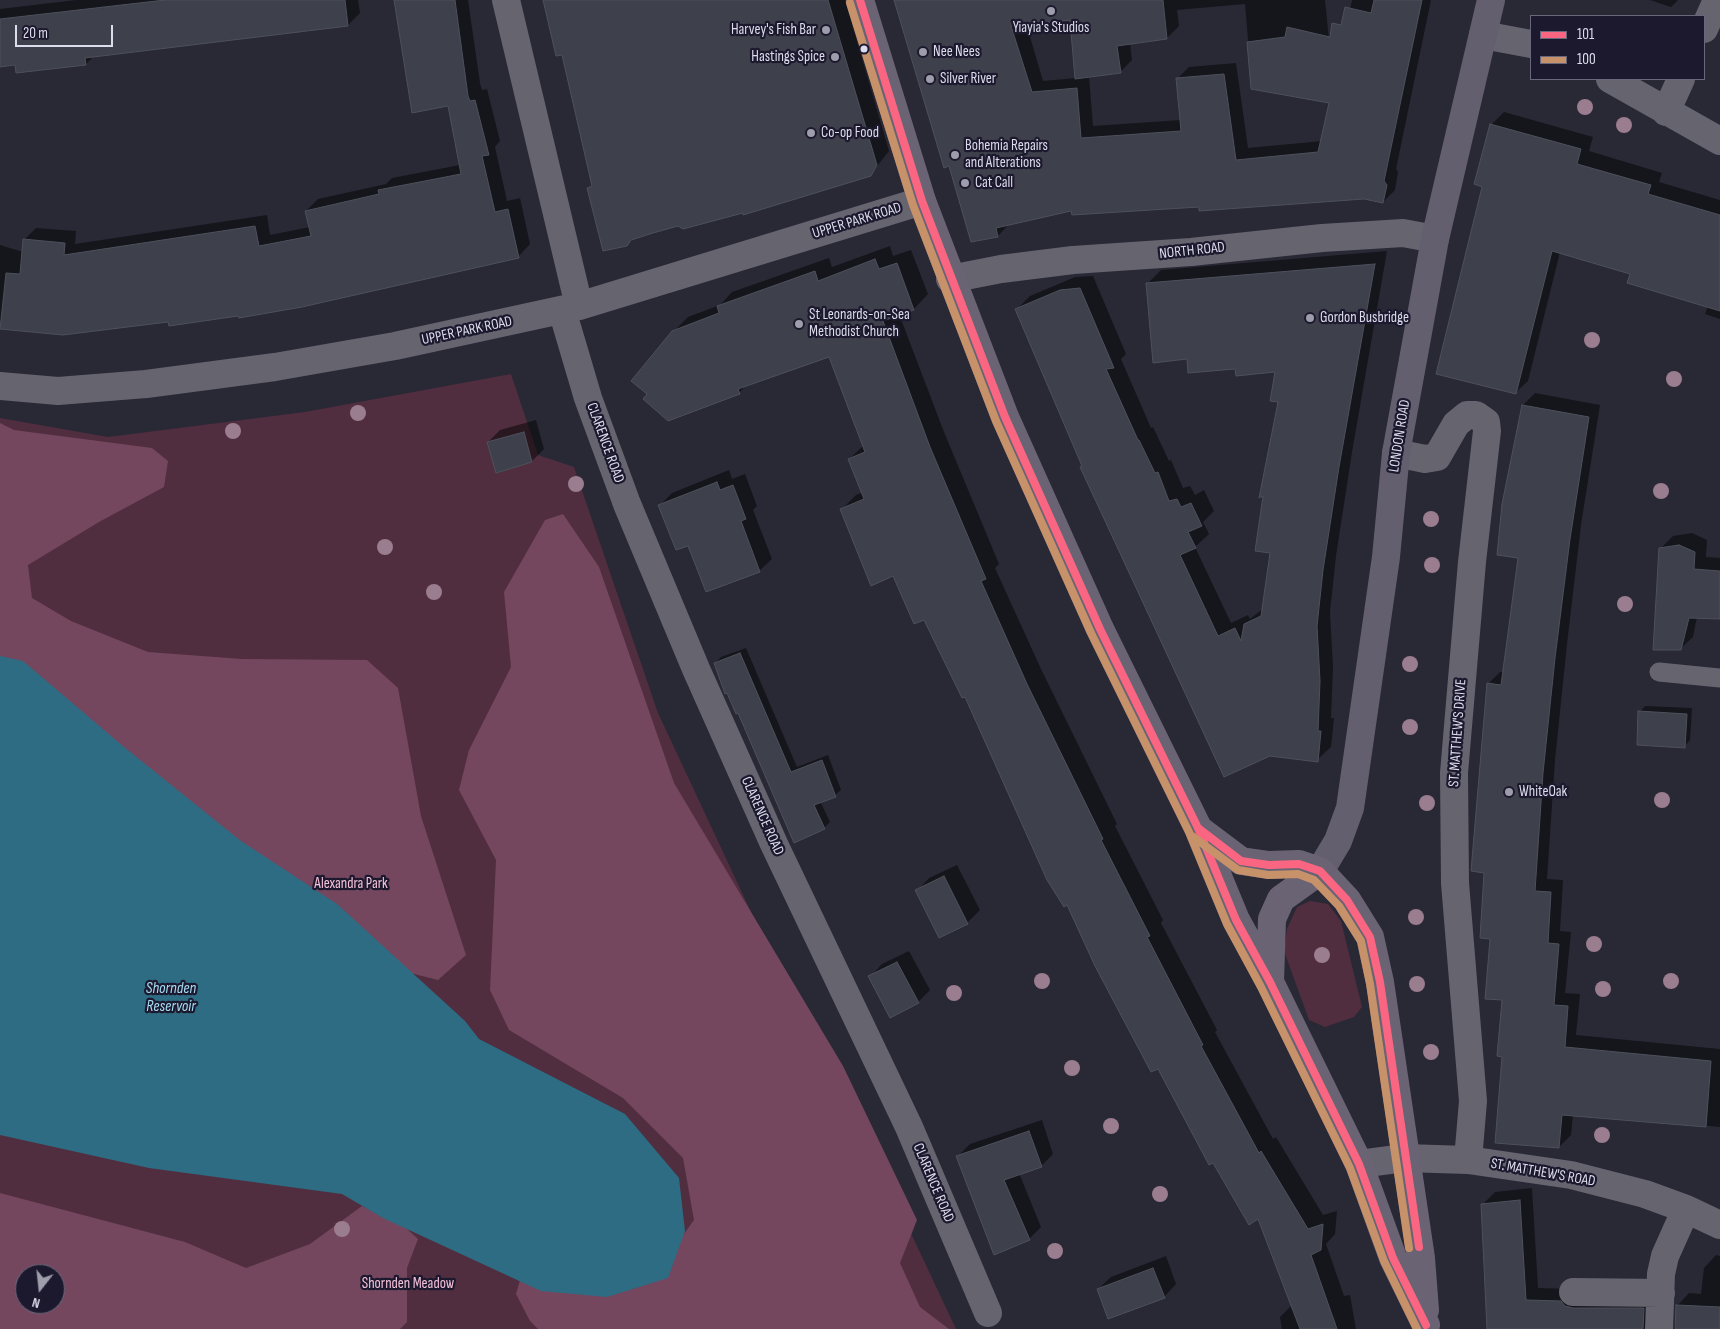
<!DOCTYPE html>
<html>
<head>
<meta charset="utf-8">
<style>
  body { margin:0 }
  #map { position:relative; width:1720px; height:1329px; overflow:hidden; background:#292835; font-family:"Sofia Sans Condensed",sans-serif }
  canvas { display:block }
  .legend { position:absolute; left:1530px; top:15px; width:175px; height:65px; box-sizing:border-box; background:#1c192f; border:1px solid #69677b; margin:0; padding:6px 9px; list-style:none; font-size:15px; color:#dddcec }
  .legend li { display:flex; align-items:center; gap:10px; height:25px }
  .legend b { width:25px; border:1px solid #69677b }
  .north { position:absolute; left:15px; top:1264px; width:50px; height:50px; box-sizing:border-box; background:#1c192f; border:1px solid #69677b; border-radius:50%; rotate:196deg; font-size:14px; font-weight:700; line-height:20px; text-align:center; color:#dddcec }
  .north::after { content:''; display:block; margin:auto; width:18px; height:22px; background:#9e9dac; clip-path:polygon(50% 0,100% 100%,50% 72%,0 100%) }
  .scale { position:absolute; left:15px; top:25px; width:98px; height:22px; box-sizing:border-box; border:2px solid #dddcec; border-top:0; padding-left:6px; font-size:15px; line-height:18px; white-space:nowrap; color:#dddcec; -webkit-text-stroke:4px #1c192f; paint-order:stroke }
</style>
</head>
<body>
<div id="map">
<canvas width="1720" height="1329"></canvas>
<ul class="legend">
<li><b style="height:6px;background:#fa6682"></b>101</li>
<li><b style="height:6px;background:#c7916a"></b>100</li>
</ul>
<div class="north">N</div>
<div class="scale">20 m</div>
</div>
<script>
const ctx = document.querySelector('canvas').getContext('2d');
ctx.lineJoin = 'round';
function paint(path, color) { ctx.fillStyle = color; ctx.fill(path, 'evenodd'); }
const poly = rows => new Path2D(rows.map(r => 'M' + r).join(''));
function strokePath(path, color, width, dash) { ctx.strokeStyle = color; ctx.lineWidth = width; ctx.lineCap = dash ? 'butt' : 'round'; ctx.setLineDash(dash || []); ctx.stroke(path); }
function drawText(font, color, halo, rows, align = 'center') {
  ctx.font = font + ' "Sofia Sans Condensed",sans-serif'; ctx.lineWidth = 4.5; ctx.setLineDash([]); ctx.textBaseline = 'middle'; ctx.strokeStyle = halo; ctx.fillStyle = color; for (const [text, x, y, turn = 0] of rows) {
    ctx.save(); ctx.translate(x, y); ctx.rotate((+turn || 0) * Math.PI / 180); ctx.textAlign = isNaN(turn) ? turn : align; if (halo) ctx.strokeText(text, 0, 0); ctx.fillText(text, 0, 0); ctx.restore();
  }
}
paint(poly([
  [511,374,538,455,574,467,658,713,760,931,893,1195,956,1329,91,1329,55,1304,55,1274,25,1274,0,1267,0,418,108,437,305,412],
  [1310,901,1328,904,1341,921,1362,1007,1354,1017,1325,1027,1309,1020,1284,951,1287,929,1297,907]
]), '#502e3f');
paint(poly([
  [0,423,14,430,152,448,168,461,164,487,99,522,28,565,32,598,71,621,148,652,242,659,367,660,398,688,421,816,466,955,438,980,363,961,0,683],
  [563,514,599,567,674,783,843,1066,917,1220,900,1263,920,1307,949,1329,538,1329,530,1321,516,1294,525,1263,660,1267,694,1220,683,1158,623,1098,509,1030,490,990,496,860,459,790,469,750,511,667,504,592,545,520],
  [0,1193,185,1242,246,1268,310,1244,362,1206,406,1228,418,1239,407,1268,407,1322,400,1329,0,1329],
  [25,1274,55,1274,55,1304,25,1304]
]), '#74475e');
paint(poly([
  [0,656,23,661,124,747,241,841,337,904,465,1021,479,1039,625,1114,679,1178,685,1231,668,1278,607,1297,541,1291,383,1218,342,1194,149,1168,0,1135]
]), '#2e6c83');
paint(poly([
  [76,0,358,0,360,13,348,25,94,56,86,64,0,66,0,9],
  [396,0,468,0,480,83,482,90,487,89,500,141,495,147,507,201,520,198,530,244,518,257,239,314,63,333,0,328,0,245,23,252,24,240,36,228,76,231,75,244,267,215,270,235,310,227,306,211,318,199,386,184,392,178,460,165,449,105,413,111],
  [545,0,845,0,889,151,870,175,744,211,678,225,634,237,627,245,588,188,593,184,562,54],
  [894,0,1325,0,1334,89,1252,88,1245,4,1177,10,1179,26,1167,38,1130,43,1132,60,1120,72,1089,76,1093,126,1181,120,1177,79,1189,67,1236,63,1248,148,1322,141,1327,131,1352,0,1431,0,1396,169,1398,172,1395,190,1383,202,1364,198,1200,206,1072,209,1010,223,998,236,972,241,950,164],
  [1071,18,1076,78,1043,81,1026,23],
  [1650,0,1678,0,1671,7],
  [1504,112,1593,137,1589,151,1662,173,1659,182,1720,200,1720,319,1705,314,1708,306,1632,273,1560,252,1528,381,1515,393,1483,186,1491,125],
  [890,246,893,256,911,250,928,294,914,309,899,314,944,432,999,564,995,568,1041,669,1117,824,1115,826,1163,920,1161,923,1217,1030,1215,1032,1273,1139,1276,1137,1323,1215,1337,1211,1335,1234,1326,1244,1344,1296,1350,1295,1356,1329,1282,1329,1280,1317,1292,1305,1259,1218,924,619,893,574,842,509,856,495,863,492,849,459,864,445,829,356,747,384,739,393,649,394,673,332,688,317,720,305,732,292,829,258,832,267],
  [1387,251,1352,452,1336,556,1330,612,1333,667,1331,718,1334,718,1331,747,1317,760,1269,755,1016,310,1030,296,1075,277,1093,276,1126,354,1121,359,1151,428,1153,427,1169,461,1171,460,1183,488,1190,486,1195,495,1204,490,1214,511,1203,522,1209,534,1195,547,1231,623,1248,615,1250,619,1264,608,1271,552,1279,401,1276,370,1236,367,1188,358,1147,284,1161,270],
  [1535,393,1600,405,1581,525,1567,644,1555,760,1547,879,1563,880,1560,931,1571,932,1565,993,1580,994,1576,1035,1720,1049,1720,1127,1573,1114,1571,1135,1559,1147,1504,1056,1504,999,1492,938,1485,872,1488,684,1500,672,1504,672,1519,557,1523,405],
  [536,420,544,449,532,461,488,442,500,430],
  [729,470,732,479,745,474,757,506,753,510,772,559,759,571,689,544,660,505,672,493],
  [1692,533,1707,540,1706,557,1720,558,1720,618,1697,617,1693,637,1680,649,1661,548,1673,536],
  [746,648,797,767,828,755,841,790,835,795,820,801,830,822,824,828,739,712,715,663,721,657],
  [1645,706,1692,708,1690,740,1685,746,1640,712],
  [957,865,980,910,967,923,917,891,929,878],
  [909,951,930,990,918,1002,870,977,882,964],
  [1042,1120,1053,1154,1041,1166,1019,1173,1041,1227,1029,1239,958,1156,970,1144],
  [1532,1188,1538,1288,1573,1289,1656,1297,1662,1329,1489,1329,1483,1204,1495,1192],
  [1716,1255,1720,1256,1720,1329,1674,1329,1677,1306,1689,1293,1701,1294,1704,1268],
  [1166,1256,1176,1284,1164,1297,1098,1289,1111,1277]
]), '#0007');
const building = poly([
  [165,0,345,0,348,26,85,58,86,65,16,73,15,65,0,67,0,19,165,0],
  [394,0,455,0,468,96,470,101,475,100,489,155,482,156,495,212,508,209,519,258,302,307,239,318,238,316,169,326,168,322,63,335,0,329,6,273,20,274,23,239,65,243,64,255,255,226,259,246,311,236,305,211,379,194,378,190,461,174,448,106,412,113,394,0],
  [543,0,828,0,877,165,871,176,743,215,743,213,683,229,678,226,653,233,631,240,627,246,603,251,587,188,592,186,562,55,556,56,543,0],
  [894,0,1163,0,1167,39,1117,46,1121,73,1075,79,1070,20,1011,26,1032,92,1077,88,1081,138,1181,131,1176,78,1224,74,1236,160,1318,152,1329,103,1251,89,1247,42,1285,37,1287,27,1330,37,1332,23,1341,25,1345,7,1371,13,1374,0,1422,0,1384,181,1387,185,1383,203,1364,199,1199,211,1199,207,1072,215,1071,211,996,228,998,237,971,242,949,166,944,168,894,0],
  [1490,124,1581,149,1577,164,1651,185,1648,194,1720,215,1720,311,1627,283,1630,274,1552,251,1516,394,1436,374,1482,187,1474,184,1490,124],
  [875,259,879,269,897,263,914,310,883,321,930,447,986,579,981,581,1027,684,1103,839,1101,840,1150,936,1147,937,1203,1045,1201,1046,1259,1153,1261,1151,1308,1229,1323,1224,1321,1250,1311,1255,1337,1329,1300,1329,1258,1219,1249,1225,1213,1163,1209,1165,1158,1069,1151,1072,1095,966,1067,905,1064,907,1047,880,965,697,962,698,924,620,914,624,893,576,871,586,840,509,864,499,848,459,865,452,829,357,738,389,740,394,668,421,643,399,647,394,631,381,672,331,719,313,717,306,815,271,818,281,875,259],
  [1375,264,1339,467,1323,570,1317,626,1320,681,1318,731,1321,731,1318,762,1270,756,1224,777,1080,467,1082,466,1015,309,1060,290,1080,288,1114,368,1106,369,1138,440,1139,440,1155,473,1158,472,1169,501,1177,499,1181,507,1191,503,1202,526,1188,532,1196,548,1180,555,1218,636,1235,628,1241,641,1244,624,1261,616,1270,553,1255,551,1263,496,1259,498,1278,402,1270,401,1275,372,1236,376,1235,369,1188,373,1187,359,1153,363,1146,283,1375,264],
  [1522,405,1589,417,1570,539,1555,658,1543,773,1535,891,1551,892,1548,943,1559,944,1554,1005,1568,1006,1565,1047,1711,1061,1706,1127,1562,1115,1559,1148,1495,1143,1502,1057,1497,1056,1502,1000,1485,999,1490,939,1480,938,1484,873,1471,871,1487,683,1501,685,1518,558,1497,555,1502,504,1522,405],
  [524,432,532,462,496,473,487,442,524,432],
  [717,482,720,490,733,485,746,519,741,521,760,572,706,592,688,546,676,550,658,505,717,482],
  [1679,545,1695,552,1694,569,1720,571,1720,619,1689,618,1681,650,1653,650,1659,548,1679,545],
  [740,653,791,772,822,760,836,797,814,805,825,829,794,843,738,713,736,714,727,693,725,694,714,663,740,653],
  [1638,711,1687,714,1685,748,1637,745,1638,711],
  [944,876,968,924,939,938,915,890,944,876],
  [897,962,919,1003,890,1018,868,976,897,962],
  [1029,1131,1042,1167,1004,1180,1030,1240,994,1255,956,1156,1029,1131],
  [1520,1200,1526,1300,1561,1301,1565,1306,1573,1308,1644,1308,1643,1329,1487,1329,1481,1204,1520,1200],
  [1153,1268,1165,1298,1108,1319,1097,1289,1153,1268],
  [1676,1305,1720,1307,1720,1329,1675,1329,1676,1305]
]);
paint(building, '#3e414b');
strokePath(building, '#4d515b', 1);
strokePath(poly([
  [1659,672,1720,678]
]), '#65646f', 19);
strokePath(poly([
  [506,0,579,306],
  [1704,29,1717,0],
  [1483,35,1531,44],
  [1610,79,1720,141],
  [1666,112,1681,79],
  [950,279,1001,269,1073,260,1191,252,1322,238,1403,233,1435,239],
  [562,310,588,398,627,504,696,669,774,844,909,1127,988,1313],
  [0,386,58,391,146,384,275,367,395,346,579,306,922,201],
  [1396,453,1425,459,1437,457,1456,424,1467,415,1476,415,1486,422,1487,431,1472,562,1454,773,1455,883,1473,1101,1468,1160],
  [1359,1164,1405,1158,1468,1160,1571,1175,1645,1194,1686,1209,1720,1225],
  [1573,1292,1661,1293],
  [1659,1329,1661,1274,1665,1256,1686,1209]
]), '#65646f', 28);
strokePath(poly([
  [1320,871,1338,841,1350,808,1386,557,1396,453,1435,239,1491,0]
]), '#645f6e', 28);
strokePath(poly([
  [860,0,922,201,1005,417,1100,629,1198,828,1236,920,1270,982,1359,1164,1393,1258,1426,1325],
  [1201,831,1241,861,1269,865,1299,864,1320,871,1347,900,1370,937,1380,982,1421,1258,1425,1310],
  [1270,982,1272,919,1281,899,1320,871]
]), '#6a6374', 28);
strokePath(poly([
  [860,0,922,201,1005,417,1100,629,1198,828,1236,920,1270,982,1359,1164,1393,1258,1426,1325],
  [1198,828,1241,861,1269,865,1299,864,1320,871,1347,900,1370,937,1380,982,1419,1247]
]), '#fa6682', 8);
strokePath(poly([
  [850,3,913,205,996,421,1091,633,1189,832,1227,924,1261,987,1350,1168,1384,1261,1417,1329],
  [1192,836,1238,870,1268,875,1298,874,1314,880,1339,906,1361,941,1370,984,1409,1248]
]), '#c7916a', 8);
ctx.fillStyle = '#9a7d8f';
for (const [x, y] of [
  [1585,107],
  [1624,125],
  [1592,340],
  [1674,379],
  [358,413],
  [233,431],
  [576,484],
  [1661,491],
  [1431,519],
  [385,547],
  [1432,565],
  [434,592],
  [1625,604],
  [1410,664],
  [1410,727],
  [1662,800],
  [1427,803],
  [1416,917],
  [1594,944],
  [1322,955],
  [1042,981],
  [1671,981],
  [1417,984],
  [1603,989],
  [954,993],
  [1431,1052],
  [1072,1068],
  [1111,1126],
  [1602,1135],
  [1160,1194],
  [342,1229],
  [1055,1251]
]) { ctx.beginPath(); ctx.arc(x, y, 8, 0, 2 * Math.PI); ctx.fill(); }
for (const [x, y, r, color] of [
  [1051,11,5,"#9e9dac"],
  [826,30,5,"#9e9dac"],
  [864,49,4.5,"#dddcec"],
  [923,52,5,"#9e9dac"],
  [835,57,5,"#9e9dac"],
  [930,79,5,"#9e9dac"],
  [811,133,5,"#9e9dac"],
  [955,155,5,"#9e9dac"],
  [965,183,5,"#9e9dac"],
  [1310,318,5,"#9e9dac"],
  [799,324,5,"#9e9dac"],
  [1509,792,5,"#9e9dac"]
]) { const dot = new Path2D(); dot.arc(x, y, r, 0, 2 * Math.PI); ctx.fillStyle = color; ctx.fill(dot); strokePath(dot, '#1c192f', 2); }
drawText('15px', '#dddcec', '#1c192f', [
  ["Yiayia's Studios",1051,28,"center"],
  ["Harvey's Fish Bar",816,30,"right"],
  ["Nee Nees",933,52],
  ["Hastings Spice",825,57,"right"],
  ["Silver River",940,79],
  ["Co-op Food",821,133],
  ["Bohemia Repairs",965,146],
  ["and Alterations",965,163],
  ["Cat Call",975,183],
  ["St Leonards-on-Sea",809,315],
  ["Methodist Church",809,332],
  ["Gordon Busbridge",1320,318],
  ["WhiteOak",1519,792]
], 'left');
drawText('15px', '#dddcec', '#1c192f', [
  ["UPPER PARK ROAD",857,221,-17],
  ["NORTH ROAD",1192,251,-6],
  ["UPPER PARK ROAD",467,331,-12],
  ["LONDON ROAD",1400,436,-81],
  ["CLARENCE ROAD",605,443,70],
  ["ST. MATTHEW'S DRIVE",1458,733,-86],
  ["CLARENCE ROAD",762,816,66],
  ["ST. MATTHEW'S ROAD",1543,1173,10],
  ["CLARENCE ROAD",933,1183,67]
]);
drawText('15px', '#f6c2d9', '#1c192f', [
  ["Alexandra Park",351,884],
  ["Shornden Meadow",408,1284]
]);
drawText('italic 16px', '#a7dff5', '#1c192f', [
  ["Shornden",171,989],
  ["Reservoir",171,1007]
]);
</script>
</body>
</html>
